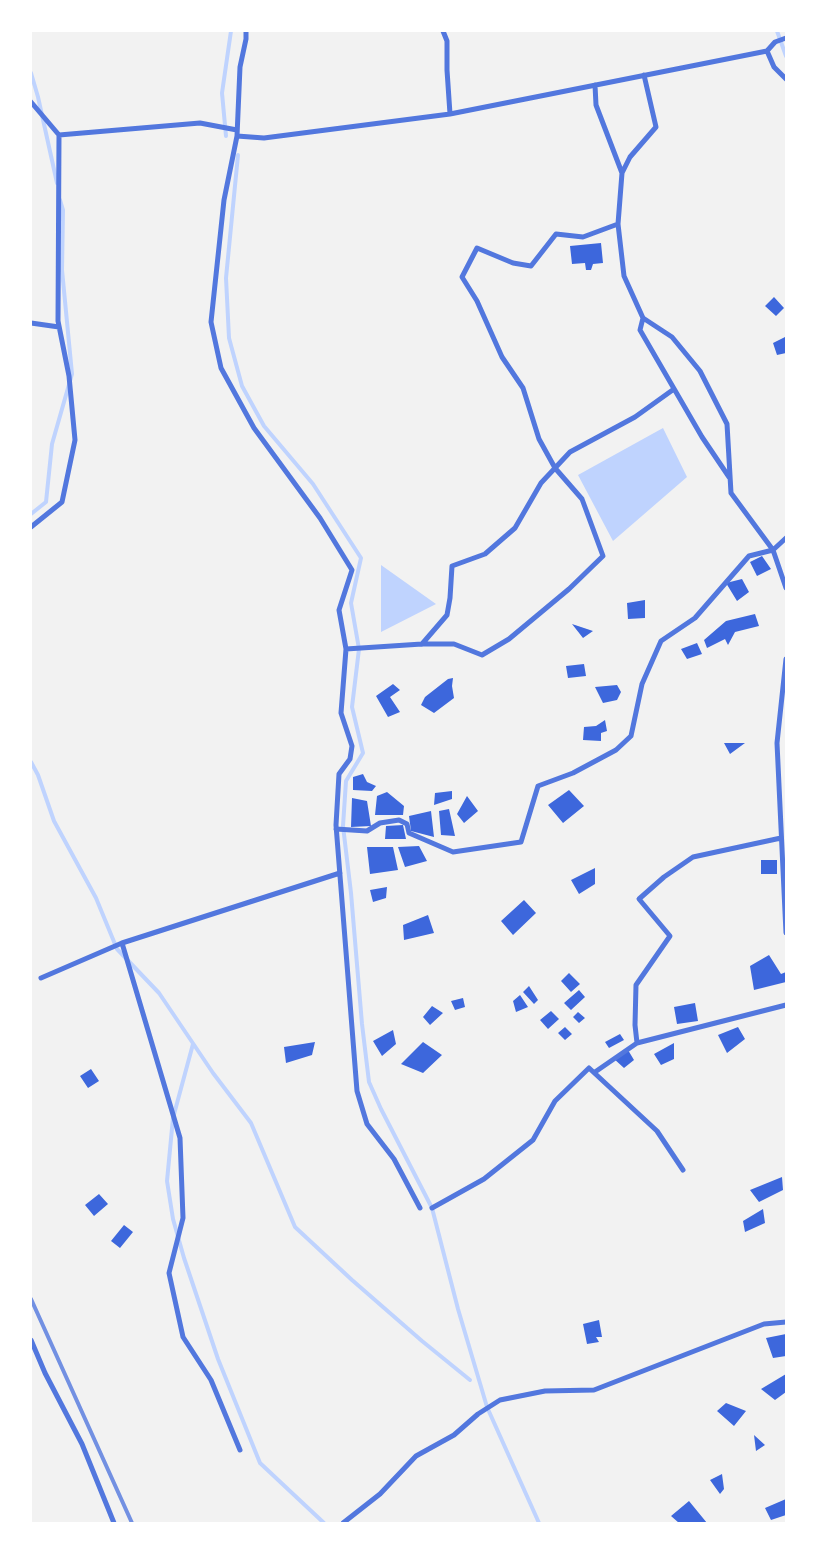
<!DOCTYPE html>
<html>
<head>
<meta charset="utf-8">
<style>
  body { margin:0 }
  #map { position:relative; width:817px; height:1554px; overflow:hidden; background:#f2f2f2; font-family:"Times New Roman",serif }
  canvas { display:block }
  .frame { position:absolute; inset:0; border:32px solid #fff; pointer-events:none }
</style>
</head>
<body>
<div id="map">
<canvas width="817" height="1554"></canvas>
<div class="frame"></div>
</div>
<script>
const ctx = document.querySelector('canvas').getContext('2d');
ctx.lineJoin = 'round';
function paint(path, color) { ctx.fillStyle = color; ctx.fill(path, 'evenodd'); }
const poly = rows => new Path2D(rows.map(r => 'M' + r).join(''));
function strokePath(path, color, width, dash) { ctx.strokeStyle = color; ctx.lineWidth = width; ctx.lineCap = dash ? 'butt' : 'round'; ctx.setLineDash(dash || []); ctx.stroke(path); }
paint(poly([
  [663,428,687,477,613,541,578,475],
  [381,565,436,604,381,632]
]), '#bfd3fe');
strokePath(poly([
  [777,31,786,56],
  [31,73,38,97,57,183],
  [226,136,222,93,231,31],
  [238,155,226,278,229,338,242,386,264,426,313,484,361,558,351,603,359,649,352,707,363,753,346,781,343,826,351,893,362,1024,369,1082,381,1109,432,1208,458,1309,487,1407,539,1523],
  [31,514,46,502,52,444,72,374,62,270,63,210,60,200],
  [31,762,38,775,54,821,96,898,117,949,159,993,213,1073,251,1123,295,1227,352,1280,422,1341,470,1380],
  [193,1044,173,1118,167,1181,173,1219,184,1258,218,1359,260,1463,324,1523]
]), '#bfd3fe', 4);
paint(poly([
  [601,243,603,263,593,264,591,270,586,270,585,263,572,264,570,246],
  [774,297,784,308,776,316,765,306],
  [785,337,786,353,777,355,773,343],
  [762,556,771,569,757,576,750,562],
  [742,579,749,592,737,601,726,583],
  [645,600,645,618,628,619,627,603],
  [755,614,759,626,735,632,728,645,725,639,707,648,704,640,726,621],
  [572,624,593,631,583,638],
  [697,643,702,654,687,659,681,649],
  [584,664,586,676,568,678,566,666],
  [453,678,452,686,454,698,434,713,421,705,425,697,448,679],
  [393,684,400,690,390,697,400,712,388,717,376,696],
  [617,685,621,692,617,700,603,703,595,687],
  [605,720,607,731,601,733,601,741,583,740,584,727,596,726],
  [724,743,745,743,730,754],
  [363,774,367,782,376,786,372,791,353,790,353,777],
  [569,790,584,806,563,823,548,805],
  [452,791,452,799,434,805,435,793],
  [387,792,404,806,403,815,375,815,377,796],
  [467,796,478,811,464,823,457,814],
  [352,798,367,801,371,826,351,827],
  [449,809,455,836,441,835,439,811],
  [431,811,434,837,411,831,409,816],
  [403,825,406,839,385,839,386,826],
  [419,846,427,861,405,867,398,847],
  [367,847,393,847,398,870,370,874],
  [761,860,777,860,777,874,761,874],
  [595,868,595,884,579,894,571,880],
  [387,887,386,898,373,902,370,890],
  [524,900,536,913,513,935,501,921],
  [428,915,434,933,404,940,403,925],
  [769,955,781,974,786,972,786,982,754,990,750,966],
  [569,973,580,984,571,992,561,981],
  [529,986,538,1000,534,1004,523,992],
  [579,990,585,997,571,1010,564,1003],
  [520,995,528,1007,516,1012,513,1001],
  [463,998,465,1007,455,1010,451,1001],
  [695,1003,698,1021,677,1024,674,1007],
  [432,1006,443,1013,430,1025,423,1017],
  [551,1011,559,1019,548,1029,540,1020],
  [578,1012,585,1018,579,1023,573,1017],
  [565,1027,572,1034,565,1040,558,1033],
  [738,1027,745,1039,727,1053,718,1035],
  [393,1030,396,1044,382,1056,373,1041],
  [620,1034,624,1040,609,1048,605,1042],
  [315,1042,312,1055,286,1063,284,1047],
  [423,1042,442,1055,423,1073,401,1064],
  [674,1043,674,1059,661,1065,654,1054],
  [628,1050,634,1060,624,1068,613,1058],
  [91,1069,99,1081,88,1088,80,1076],
  [782,1177,783,1190,759,1202,750,1190],
  [99,1194,108,1204,94,1216,85,1205],
  [763,1209,765,1223,745,1232,743,1221],
  [124,1225,133,1232,120,1248,111,1241],
  [599,1320,602,1337,596,1337,599,1342,587,1344,583,1324],
  [786,1334,786,1356,773,1358,766,1338],
  [786,1374,786,1392,775,1400,761,1389],
  [726,1403,746,1411,734,1426,717,1411],
  [754,1435,765,1445,756,1451],
  [722,1474,724,1489,720,1494,710,1480],
  [786,1499,786,1515,771,1520,765,1508],
  [689,1501,707,1523,679,1523,671,1516]
]), '#3d67dc');
strokePath(poly([
  [246,31,246,39,240,67,237,136,264,138,450,114,767,51,775,42,786,38],
  [443,31,447,41,447,70,450,114],
  [767,51,774,67,786,79],
  [644,75,656,127,630,157,622,173,618,224,624,276,643,318,672,337,700,371,727,424,731,493,773,550,786,588],
  [595,85,596,105,622,173],
  [31,102,59,135,58,321,69,376,75,440,62,502,31,527],
  [59,135,200,123,237,130],
  [237,136,224,200,211,322,221,368,254,428,320,518,352,570,339,610,346,649,341,713,352,746,350,759,339,774,336,825,357,1091,367,1124,394,1159,420,1208],
  [643,318,640,330,702,437,729,477],
  [31,323,59,327],
  [422,644,447,615,450,598,452,566,485,554,515,528,541,483,570,452,635,417,674,389],
  [346,649,422,644,454,644,482,655,509,639,569,589,603,556,582,499,555,468,539,439,523,388,502,357,477,301,462,277,477,248,513,263,531,266,556,234,583,237,618,224],
  [786,659,777,743,786,933],
  [336,829,367,831,380,823,399,820,407,824,409,833,453,852,521,842,538,786,573,773,616,750,631,736,642,684,661,641,695,618,749,556,773,550,786,538],
  [122,943,180,1138,183,1218,169,1273,183,1337,211,1380,240,1450],
  [41,978,122,943,340,873],
  [637,1043,635,1025,636,985,670,936,639,899,664,877,693,857,781,838],
  [595,1072,637,1043,786,1005],
  [432,1208,484,1179,533,1140,555,1101,589,1068,657,1131,683,1170],
  [31,1340,45,1373,82,1444,114,1523],
  [343,1523,380,1494,416,1456,454,1435,478,1414,500,1400,545,1391,594,1390,764,1324,786,1322]
]), '#5277de', 5);
strokePath(poly([
  [31,1299,132,1523]
]), '#7290e2', 4);
</script>
</body>
</html>
